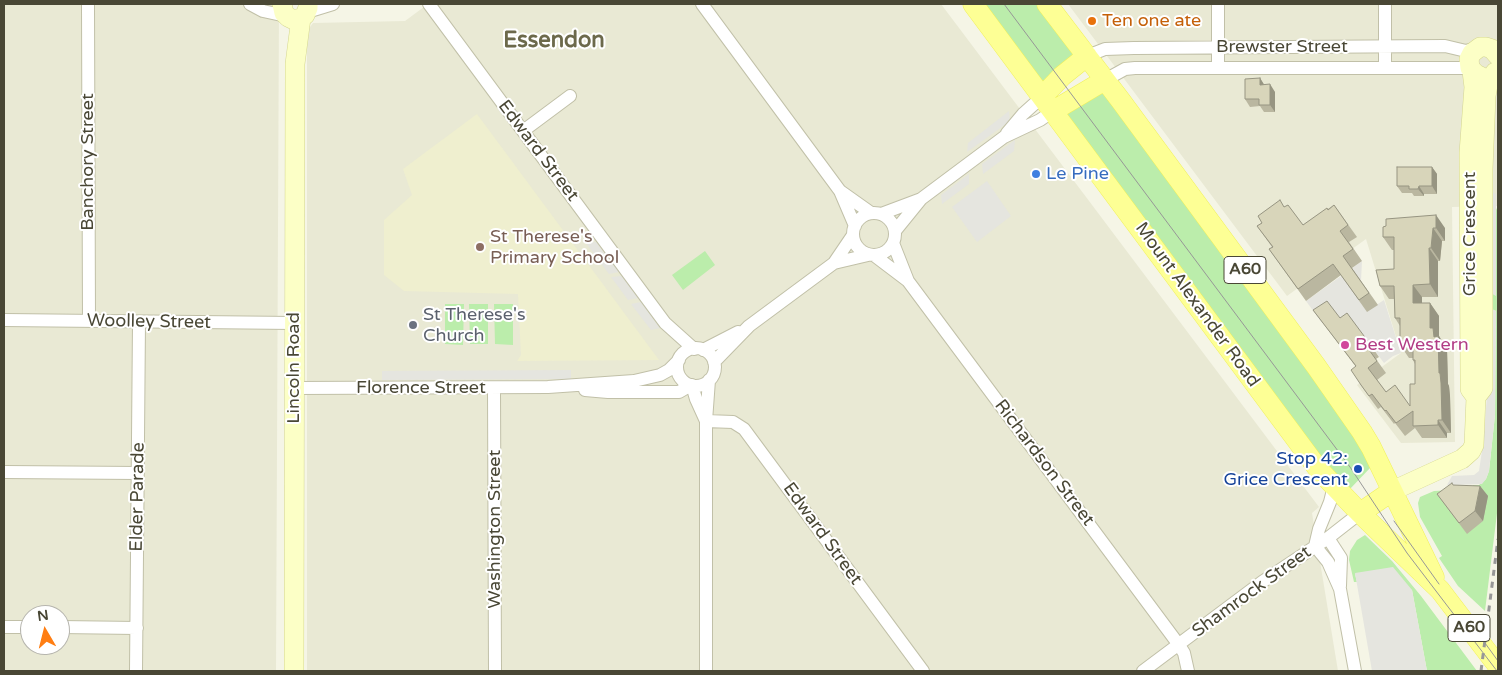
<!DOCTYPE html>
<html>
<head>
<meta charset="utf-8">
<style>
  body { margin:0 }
  #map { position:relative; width:1502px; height:675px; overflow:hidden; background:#f5f5e6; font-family:"Varela Round",sans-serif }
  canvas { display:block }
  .frame { position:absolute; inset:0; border:5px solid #494735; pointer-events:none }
  .north { position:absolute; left:20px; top:605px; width:50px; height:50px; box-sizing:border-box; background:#fff; border:1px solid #b6b5ae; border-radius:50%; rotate:352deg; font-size:14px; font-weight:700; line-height:20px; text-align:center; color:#494735 }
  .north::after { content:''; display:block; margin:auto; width:18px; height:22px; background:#ff7e13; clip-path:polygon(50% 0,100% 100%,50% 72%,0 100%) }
</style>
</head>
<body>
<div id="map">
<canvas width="1502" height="675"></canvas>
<div class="frame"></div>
<div class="north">N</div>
</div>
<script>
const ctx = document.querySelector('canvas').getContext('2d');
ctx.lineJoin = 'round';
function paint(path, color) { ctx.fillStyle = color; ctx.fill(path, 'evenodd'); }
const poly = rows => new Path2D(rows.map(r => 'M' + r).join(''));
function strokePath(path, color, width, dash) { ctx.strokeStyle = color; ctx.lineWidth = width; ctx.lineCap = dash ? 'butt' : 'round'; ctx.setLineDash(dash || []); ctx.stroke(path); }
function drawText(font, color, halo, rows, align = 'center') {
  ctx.font = font + ' "Varela Round",sans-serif'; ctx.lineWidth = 4; ctx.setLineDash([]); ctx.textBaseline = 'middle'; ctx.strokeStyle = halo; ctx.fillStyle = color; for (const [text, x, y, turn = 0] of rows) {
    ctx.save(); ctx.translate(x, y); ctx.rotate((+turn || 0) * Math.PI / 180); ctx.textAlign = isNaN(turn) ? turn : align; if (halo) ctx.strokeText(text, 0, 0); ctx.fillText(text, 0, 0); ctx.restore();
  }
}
paint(poly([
  [4,4,279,4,276,671,4,671],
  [30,615,60,615,60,645,30,645],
  [428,4,941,4,1319,507,1312,513,1338,671,307,671,307,31,313,23,405,21],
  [1068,4,1498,4,1498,206,1452,207,1455,442,1401,443,1357,385,1401,353,1366,239,1287,296]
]), '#e9e9d4');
paint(poly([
  [477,114,659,360,517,361,521,355,518,294,404,291,384,275,384,220,412,195,403,169]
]), '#efefcf');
paint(poly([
  [980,4,1038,4,1077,56,1042,87],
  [1103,89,1315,373,1357,441,1371,467,1349,490,1342,486,1062,114],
  [1498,206,1498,505,1485,611,1458,586,1439,558,1442,556,1420,517,1418,503,1420,497,1434,491,1473,489,1473,485,1479,485,1486,479,1489,471,1495,415,1496,319,1496,311,1487,307,1487,291,1496,295,1496,210],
  [705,251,715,265,683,290,672,275],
  [445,304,464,304,463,345,445,344],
  [469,304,488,304,488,344,470,344],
  [494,304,513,304,513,345,495,344],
  [1365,535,1392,561,1421,596,1477,671,1427,671,1412,590,1355,574,1357,582,1354,582,1349,560,1350,551,1357,540]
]), '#bbedab');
paint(poly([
  [1009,111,1010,121,967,152,968,143],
  [1015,140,1014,151,983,174,982,164],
  [969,174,969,184,942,204,941,195],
  [987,181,1011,216,977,242,952,207],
  [1489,191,1496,194,1496,296,1487,291],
  [596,242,619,272,609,274,586,243],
  [1362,261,1361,281,1367,311,1384,300,1401,353,1393,356,1384,363,1356,326,1349,330,1336,313,1322,323,1306,301],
  [622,276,638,298,628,300,611,277],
  [641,302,660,328,651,330,631,304],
  [1487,307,1496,311,1496,319,1495,415,1489,471,1486,479,1482,484,1447,485,1452,476,1474,475,1479,471,1483,444,1487,396],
  [571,370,571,379,382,380,382,371],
  [1393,567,1412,590,1427,671,1372,671,1355,573]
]), '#e5e5df');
const street = poly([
  [88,4,89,321],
  [250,4,263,11,286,16],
  [429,4,665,323,694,349],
  [702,4,840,191,855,226],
  [1218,4,1218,68],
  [307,12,333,4],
  [1087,56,1105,49,1134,48,1445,46,1466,51,1477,48],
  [1385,67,1385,4],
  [1105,80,1125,69,1135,68,1470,68],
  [523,131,570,96],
  [1007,133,1023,114,1042,97],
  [840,191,871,213],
  '853 234a21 21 0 1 1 42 0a21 21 0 1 1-42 0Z',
  [881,214,921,199],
  [895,231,921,199,1004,137,1040,120,1053,111],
  [893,243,908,281,1179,645,1184,653,1188,671],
  [875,256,908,281],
  [834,263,853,235],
  [4,320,294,323],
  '677 367a19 19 0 1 1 38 0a19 19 0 1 1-38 0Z',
  [703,350,738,332],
  [714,362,749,326,834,263,868,255],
  [692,385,696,399,706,421],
  [294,388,548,387,634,381,660,375,669,370,679,360],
  [494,388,495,671],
  [585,390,608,392,679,392,691,385],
  [706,421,733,422,744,429,923,671],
  [4,472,138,473],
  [1328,538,1341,558,1340,586],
  [1315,546,1328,562,1340,589,1355,671],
  [1315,546,1319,529,1330,502,1334,486],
  [4,627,30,627],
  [60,627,137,628],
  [136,671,139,322],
  [706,671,706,421,709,380],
  [1143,671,1262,582,1328,538,1360,513]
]);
const secondary = poly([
  [282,4,284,13,288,17,294,20,301,18,305,15,308,8,308,4],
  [1472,71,1474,87,1469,153,1470,380,1470,389,1476,397],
  [1482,77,1476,74,1470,68,1469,59,1472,53,1480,47,1486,47,1492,49,1498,56],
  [1392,491,1462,459,1471,451,1474,445,1476,397,1483,388,1483,169,1486,96,1488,85,1495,72],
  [294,671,295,64,301,18]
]);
const primary = poly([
  [973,4,1319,470,1360,513,1440,590,1498,666],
  [1047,4,1121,101,1316,366,1362,432,1371,447,1434,577],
  [1042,97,1062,76,1087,56],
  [1053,111,1105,80],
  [1360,513,1392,491]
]);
strokePath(street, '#c1c0a8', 14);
strokePath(secondary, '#d4d68f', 20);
strokePath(primary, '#f0f059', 21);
strokePath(street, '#fff', 12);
strokePath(secondary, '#fcffc6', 19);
strokePath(primary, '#fdff95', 20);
strokePath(poly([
  [1004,4,1350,467,1407,553,1497,671],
  [1394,521,1439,584],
  [1485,643,1498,661]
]), '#979797', 1);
strokePath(poly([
  [1481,671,1498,539]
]), '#979797', 3, [6, 6]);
paint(poly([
  [1260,78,1264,85,1275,92,1275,112,1264,112,1260,106,1250,107,1245,99],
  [1432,167,1437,174,1437,194,1424,194,1424,196,1414,196,1412,193,1402,193,1397,186],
  [1334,205,1357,237,1349,242,1362,261,1352,268,1378,305,1367,312,1341,275,1306,301,1269,249,1272,247,1257,226,1285,207,1303,225],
  [1383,227,1445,228,1445,241,1442,241,1440,261,1438,261,1438,297,1422,297,1422,303,1430,303,1439,316,1439,336,1442,341,1442,343,1447,349,1448,384,1449,386,1450,396,1451,433,1447,433,1447,438,1422,438,1415,428,1405,436,1395,423,1394,424,1381,407,1378,409,1370,398,1361,385,1356,367,1313,310,1340,318,1370,344,1379,357,1376,359,1386,373,1377,380,1386,392,1410,406,1415,384,1415,364,1413,360,1413,358,1409,358,1400,345,1400,326,1395,318,1394,299,1389,299,1380,286,1394,269,1394,250,1392,250,1383,237],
  [1453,485,1480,486,1488,496,1483,521,1467,534,1437,494]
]), '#bab7a0');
paint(poly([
  [1260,78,1265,86,1260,85],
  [1270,84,1275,92,1275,112,1270,105],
  [1432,167,1437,174,1437,194,1432,186],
  [1419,186,1424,194,1424,196,1418,189],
  [1436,215,1445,228,1445,241,1436,228],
  [1433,228,1442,241,1440,261,1431,248],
  [1429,248,1438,261,1438,297,1430,284],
  [1413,285,1422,297,1422,316,1413,303],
  [1430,303,1439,316,1439,336,1442,341,1442,343,1447,349,1448,384,1449,386,1450,396,1451,433,1442,420,1439,373,1434,337,1430,328],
  [1438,420,1447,433,1447,438,1438,425],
  [1480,486,1488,496,1483,521,1475,511]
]), '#979582');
const building = poly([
  [1260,78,1260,85,1270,84,1270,105,1259,105,1259,99,1245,99,1245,79,1260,78],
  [1397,167,1432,167,1432,186,1419,186,1418,189,1409,189,1409,186,1397,186,1397,167],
  [1280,200,1284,207,1288,205,1303,225,1327,208,1328,210,1334,205,1348,225,1340,231,1353,249,1343,256,1369,293,1359,300,1333,264,1298,289,1269,249,1273,247,1257,226,1262,223,1258,216,1280,200],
  [1436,215,1436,228,1433,228,1431,248,1429,248,1430,284,1413,285,1413,303,1430,303,1430,328,1433,328,1434,337,1438,336,1439,373,1440,373,1441,383,1442,420,1438,420,1438,425,1413,426,1413,411,1396,423,1386,410,1385,411,1372,394,1369,396,1361,385,1351,370,1356,366,1313,310,1327,301,1340,318,1347,313,1370,344,1367,347,1377,361,1368,368,1386,392,1395,385,1410,406,1410,384,1415,384,1415,360,1413,360,1413,345,1400,345,1400,318,1395,318,1394,286,1380,286,1376,270,1394,269,1394,237,1383,237,1383,227,1386,226,1386,219,1436,215],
  [1452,483,1453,485,1480,486,1475,511,1459,523,1437,494,1452,483]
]);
paint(building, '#d8d5ba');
strokePath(building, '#979582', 1);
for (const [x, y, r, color] of [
  [1092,21,5,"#e8710a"],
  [1036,174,5,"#3f7fe0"],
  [480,247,5,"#8d6e63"],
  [413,325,5,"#6b7280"],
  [1345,345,5,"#d1479c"],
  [1358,469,5,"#1a4fb4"]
]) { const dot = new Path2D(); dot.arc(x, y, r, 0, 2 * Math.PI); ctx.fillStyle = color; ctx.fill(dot); strokePath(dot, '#fff', 2); }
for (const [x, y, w] of [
  [1245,270,42],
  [1469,628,42]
]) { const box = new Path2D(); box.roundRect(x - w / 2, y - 13.5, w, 27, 4); ctx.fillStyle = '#fff'; ctx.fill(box); strokePath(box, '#494735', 1); }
drawText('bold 16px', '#494735', null, [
  ["A60",1245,270],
  ["A60",1469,628]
]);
drawText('18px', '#c56008', '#fff', [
  ["Ten one ate",1102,21]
], 'left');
drawText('18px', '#494735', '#fff', [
  ["Brewster Street",1282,47],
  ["Edward Street",538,151,53],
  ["Banchory Street",88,162,-90],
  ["Grice Crescent",1470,234,-90],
  ["Mount Alexander Road",1197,305,54],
  ["Woolley Street",149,322,1],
  ["Lincoln Road",294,368,-90],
  ["Florence Street",421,388],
  ["Richardson Street",1044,463,53],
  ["Elder Parade",138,497,-89],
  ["Washington Street",495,529,-90],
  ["Edward Street",822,534,54],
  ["Shamrock Street",1252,592,-36]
]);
drawText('18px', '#366cbe', '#fff', [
  ["Le Pine",1046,174]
], 'left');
drawText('18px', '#785e54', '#fff', [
  ["St Therese's",490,237],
  ["Primary School",490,258]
], 'left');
drawText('18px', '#5b616d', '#fff', [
  ["St Therese's",423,315],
  ["Church",423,336]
], 'left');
drawText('18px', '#b23c85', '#fff', [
  ["Best Western",1355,345]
], 'left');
drawText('18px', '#164399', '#fff', [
  ["Stop 42:",1348,459],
  ["Grice Crescent",1348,480]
], 'right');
drawText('bold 22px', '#6c694b', '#fff', [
  ["Essendon",554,41]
]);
</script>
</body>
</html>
